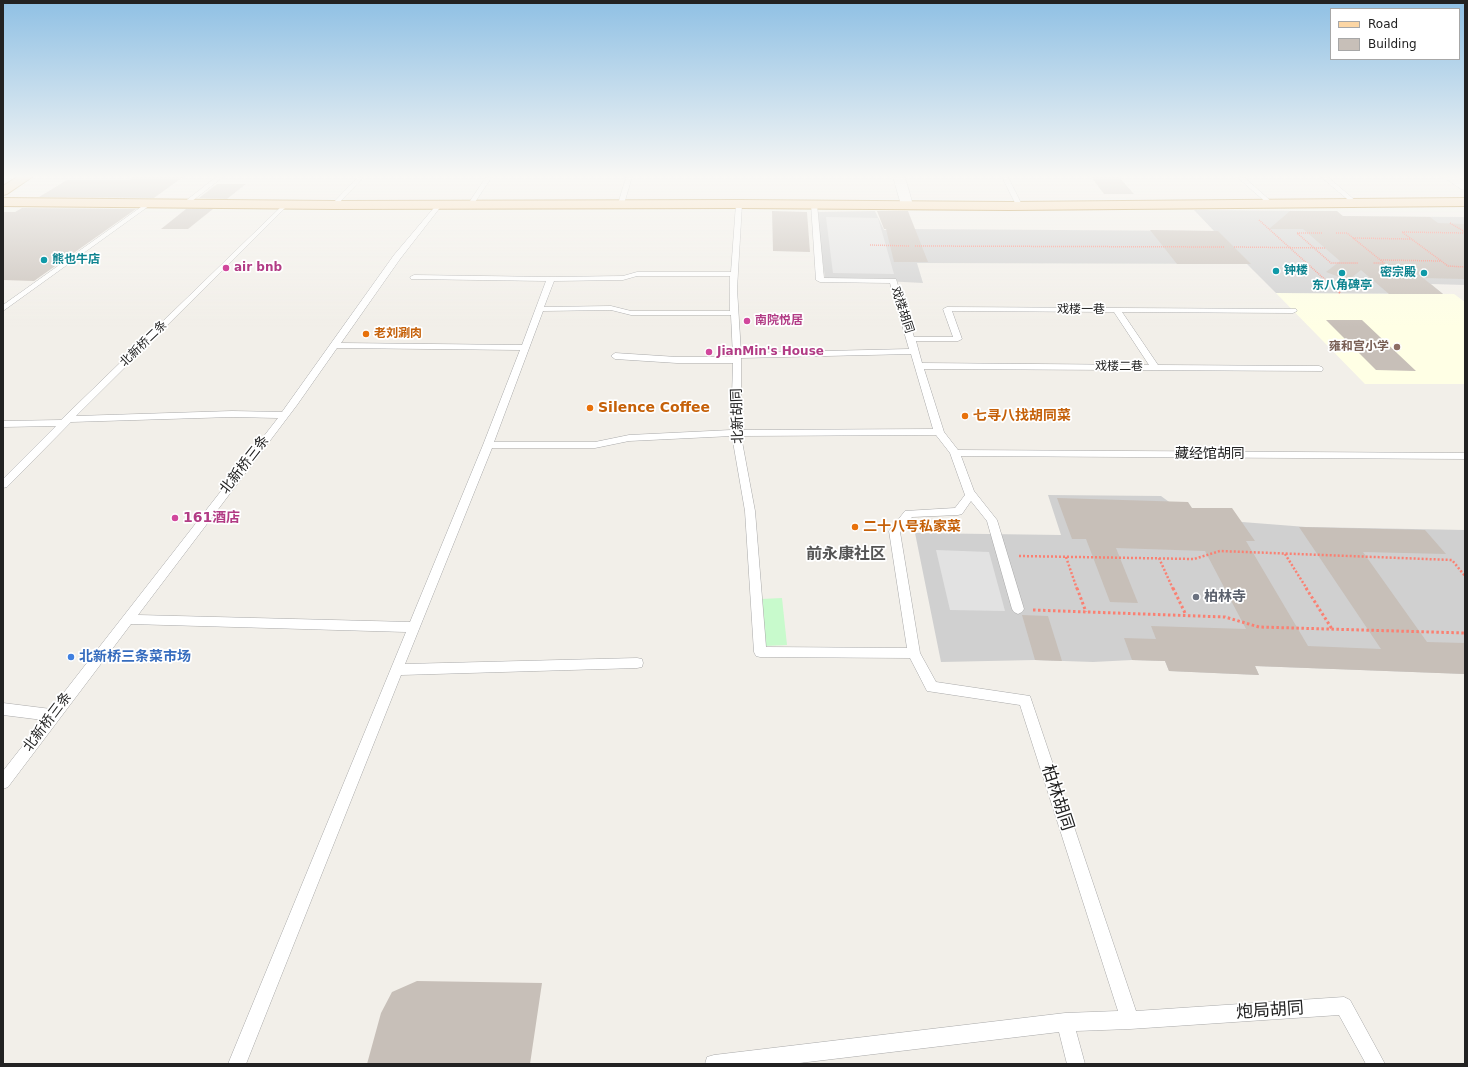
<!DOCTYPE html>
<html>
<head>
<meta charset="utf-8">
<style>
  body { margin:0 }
  #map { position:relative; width:1468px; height:1067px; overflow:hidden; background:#f2efe9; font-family:"DejaVu Sans",sans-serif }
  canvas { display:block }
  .frame { position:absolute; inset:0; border:4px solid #222; pointer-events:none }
  .legend { position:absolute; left:1330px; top:8px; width:130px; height:52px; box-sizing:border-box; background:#fff; border:1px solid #a7a7a7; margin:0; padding:5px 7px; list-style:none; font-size:12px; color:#222 }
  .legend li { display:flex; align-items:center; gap:8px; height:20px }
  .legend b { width:20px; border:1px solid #a7a7a7 }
</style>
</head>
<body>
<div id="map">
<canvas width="1468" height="1067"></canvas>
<div class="frame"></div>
<ul class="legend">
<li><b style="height:5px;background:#fcd6a4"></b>Road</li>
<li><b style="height:11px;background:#c7bfb8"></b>Building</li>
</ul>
</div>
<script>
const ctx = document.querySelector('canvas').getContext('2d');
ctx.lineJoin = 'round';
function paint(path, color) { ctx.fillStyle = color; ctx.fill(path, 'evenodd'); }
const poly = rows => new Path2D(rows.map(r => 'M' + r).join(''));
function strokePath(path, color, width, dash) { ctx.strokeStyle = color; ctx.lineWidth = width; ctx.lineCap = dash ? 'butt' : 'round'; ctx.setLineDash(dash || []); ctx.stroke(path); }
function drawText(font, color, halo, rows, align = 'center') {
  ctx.font = font + ' "DejaVu Sans","Noto Sans SC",sans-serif'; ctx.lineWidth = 3.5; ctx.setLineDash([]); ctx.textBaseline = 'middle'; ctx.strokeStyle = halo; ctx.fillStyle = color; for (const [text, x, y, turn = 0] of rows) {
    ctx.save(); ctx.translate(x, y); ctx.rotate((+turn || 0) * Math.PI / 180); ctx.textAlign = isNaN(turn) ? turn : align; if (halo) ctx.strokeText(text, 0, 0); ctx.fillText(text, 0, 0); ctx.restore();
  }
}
paint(poly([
  [1276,293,1454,294,1465,302,1465,384,1365,384]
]), '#ffffe5');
paint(poly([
  [1194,210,1305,211,1311,216,1465,217,1465,285,1431,284,1443,294,1276,293,1247,264,917,263,923,283,825,278,816,212,875,211,884,230,906,229,1214,231],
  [1048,495,1161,496,1191,518,1306,527,1465,530,1465,674,1255,666,1259,675,1169,671,1165,661,1132,660,1093,662,1035,660,941,662,915,533,1061,535]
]), '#d0d0d0');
paint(poly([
  [782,598,787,645,765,646,761,599]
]), '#c8facc');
paint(poly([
  [826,217,878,218,894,274,833,273],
  [936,550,989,552,1005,611,950,610]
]), '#e2e2e2');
paint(poly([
  [134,177,183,177,154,198,39,197,67,180,129,180],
  [1091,177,1119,177,1134,194,1104,194],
  [217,184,246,184,227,199,199,198],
  [22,208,136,209,34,281,3,280,3,212,15,212],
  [186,209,213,209,188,229,161,229],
  [772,211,807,212,810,252,773,251],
  [877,211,908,211,928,262,894,262,886,229,884,229],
  [1290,211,1337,211,1343,216,1430,217,1438,223,1465,224,1465,279,1423,278,1443,294,1389,294,1361,270,1351,278,1342,278,1326,272,1340,261,1303,229,1269,229],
  [1150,230,1218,231,1251,264,1177,264],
  [1326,320,1362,320,1416,371,1376,370],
  [1057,498,1188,502,1192,508,1232,508,1255,541,1246,541,1308,646,1381,649,1299,527,1425,530,1446,554,1363,552,1427,642,1465,643,1465,674,1255,666,1259,675,1169,671,1165,661,1132,660,1124,638,1156,639,1151,626,1246,629,1205,551,1116,548,1138,603,1110,602,1086,539,1072,539],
  [1022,615,1048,616,1062,661,1035,660],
  [417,981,542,983,530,1064,367,1064,381,1013,392,992]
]), '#c7bfb8');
const lane = poly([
  [216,177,223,177,187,205,183,205,183,203,216,177],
  [358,177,364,177,336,206,332,206,332,204,358,177],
  [486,177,492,177,473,205,469,205,468,204,486,177],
  [626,177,632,177,624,204,621,206,618,204,626,177],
  [1002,177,1008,177,1022,205,1021,206,1016,205,1002,177],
  [1237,177,1244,177,1273,203,1273,205,1269,205,1237,177],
  [1321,177,1328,177,1357,202,1357,204,1353,204,1321,177],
  [148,202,153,203,3,311,3,305,148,202],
  [286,202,289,204,288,205,76,416,232,411,282,412,394,255,438,203,440,202,443,204,442,205,400,259,341,343,522,345,546,281,411,279,410,277,414,275,551,277,623,276,637,272,731,272,736,204,739,202,742,204,737,289,741,353,909,349,890,283,820,282,816,280,811,204,814,202,817,204,824,278,896,279,914,337,953,337,943,309,947,307,1296,309,1297,311,1293,313,1122,312,1158,365,1319,366,1322,367,1323,369,1322,371,924,369,944,432,958,450,1465,453,1465,459,961,456,974,491,997,520,1024,609,1022,612,1018,614,1014,612,1012,609,987,521,971,501,962,514,958,515,912,517,900,532,920,653,936,682,1030,696,1136,1011,1344,997,1350,1000,1385,1064,1366,1064,1339,1015,1130,1029,1076,1031,1085,1064,1067,1064,1059,1032,791,1064,705,1064,707,1057,714,1055,1065,1013,1118,1011,1020,705,927,691,910,658,760,657,756,656,754,652,745,511,732,436,629,441,595,448,492,448,405,664,637,658,642,659,643,663,642,667,637,668,401,675,246,1064,228,1064,406,632,131,624,8,787,3,789,3,771,43,720,3,715,3,703,51,709,278,418,232,417,71,422,7,487,3,488,3,479,56,426,3,427,3,421,61,420,286,202],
  [637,276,730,276,730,311,631,311,611,306,544,307,554,281,623,280,637,276],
  [611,310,631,315,731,315,733,357,677,357,615,353,611,356,615,359,677,363,733,363,731,430,629,435,595,442,494,442,543,311,611,310],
  [952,311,1114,312,1149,365,922,363,916,341,958,341,962,339,952,311],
  [337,348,520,350,483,445,410,622,138,615,297,405,337,348],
  [911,354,933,429,741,430,741,358,911,354],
  [936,435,950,453,965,495,955,508,905,511,889,531,907,648,766,647,755,511,741,436,936,435]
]);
const street = poly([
  [893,177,905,177,913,205,911,208,907,209,903,208,901,205,893,177],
  [1443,177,1457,177,1465,182,1465,190,1461,189,1443,177]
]);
const primary = poly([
  [17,177,32,177,7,194,3,195,3,186,17,177],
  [3,198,334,201,739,200,1009,202,1465,198,1465,206,1009,210,739,208,334,209,3,206,3,198]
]);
strokePath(lane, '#a9a9a9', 1);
strokePath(street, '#a9a9a9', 1);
strokePath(primary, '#a06b00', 2);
strokePath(poly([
  [1259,220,1331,285],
  [1450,223,1465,232],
  [1322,233,1297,233,1331,263,1358,263],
  [1336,233,1347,233,1384,263,1373,263],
  [1465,233,1402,232,1448,266,1465,267],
  [1353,238,1410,239],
  [870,245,909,246],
  [915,246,1225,247],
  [1234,247,1326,248],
  [1381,260,1440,261]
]), '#fa8072', 1.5, [1, 1]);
strokePath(poly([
  [1330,284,1340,293]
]), '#fa8072', 2, [1.5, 1.5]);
strokePath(poly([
  [1285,554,1307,589],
  [1019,556,1194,559,1220,551,1452,560,1465,576],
  [1066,557,1077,589],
  [1159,558,1173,589]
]), '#fa8072', 2.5, [2, 2]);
strokePath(poly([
  [1077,588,1086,612],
  [1173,588,1186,615],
  [1306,588,1332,629],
  [1033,610,1225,617,1259,627,1465,633]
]), '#fa8072', 3, [2.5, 2.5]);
paint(lane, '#fff');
paint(street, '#fff');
paint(primary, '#fcd6a4');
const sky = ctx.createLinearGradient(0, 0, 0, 327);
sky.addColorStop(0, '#8fc0e4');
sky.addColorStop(0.54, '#f9f8f5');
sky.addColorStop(1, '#f9f8f500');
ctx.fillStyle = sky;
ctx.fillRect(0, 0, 1468, 327);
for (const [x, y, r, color] of [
  [44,260,4,"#0f9aa8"],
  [226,268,4,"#d1479c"],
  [1276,271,4,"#0f9aa8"],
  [1342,273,4,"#0f9aa8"],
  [1424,273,4,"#0f9aa8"],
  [747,321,4,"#d1479c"],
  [366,334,4,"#e8710a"],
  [1397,347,4,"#8d6e63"],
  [709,352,4,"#d1479c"],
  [590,408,4,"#e8710a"],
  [965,416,4,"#e8710a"],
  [175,518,4,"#d1479c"],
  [855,527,4,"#e8710a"],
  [1196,597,4,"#6b7280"],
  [71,657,4,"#3f7fe0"]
]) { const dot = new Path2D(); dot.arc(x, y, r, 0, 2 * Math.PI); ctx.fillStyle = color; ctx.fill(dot); strokePath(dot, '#fff', 1.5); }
drawText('bold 12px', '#0d838f', '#fff', [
  ["熊也牛店",52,260],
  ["钟楼",1284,271],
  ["密宗殿",1416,273,"right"],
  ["东八角碑亭",1342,286,"center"]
], 'left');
drawText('bold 12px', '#b23c85', '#fff', [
  ["air bnb",234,268],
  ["南院悦居",755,321],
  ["JianMin's House",717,352]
], 'left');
drawText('12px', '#222', '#fff', [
  ["戏楼胡同",902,310,72],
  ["戏楼一巷",1081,310],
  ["北新桥二条",144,344,-44],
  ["戏楼二巷",1119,367]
]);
drawText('bold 12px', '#c56008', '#fff', [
  ["老刘涮肉",374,334]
], 'left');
drawText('bold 12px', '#785e54', '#fff', [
  ["雍和宫小学",1389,347]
], 'right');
drawText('bold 14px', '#c56008', '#fff', [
  ["Silence Coffee",598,408],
  ["七寻八找胡同菜",973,416],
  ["二十八号私家菜",863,527]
], 'left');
drawText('14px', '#222', '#fff', [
  ["北新胡同",738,416,-92],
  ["藏经馆胡同",1210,454],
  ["北新桥三条",245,465,-52],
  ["北新桥三条",48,722,-53]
]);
drawText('bold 14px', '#b23c85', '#fff', [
  ["161酒店",183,518]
], 'left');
drawText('bold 14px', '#5b616d', '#fff', [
  ["柏林寺",1204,597]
], 'left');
drawText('bold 14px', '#366cbe', '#fff', [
  ["北新桥三条菜市场",79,657]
], 'left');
drawText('bold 16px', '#555', '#fff', [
  ["前永康社区",846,555]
]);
drawText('17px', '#222', '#fff', [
  ["柏林胡同",1057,798,72],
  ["炮局胡同",1270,1011,-4]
]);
</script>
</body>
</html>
